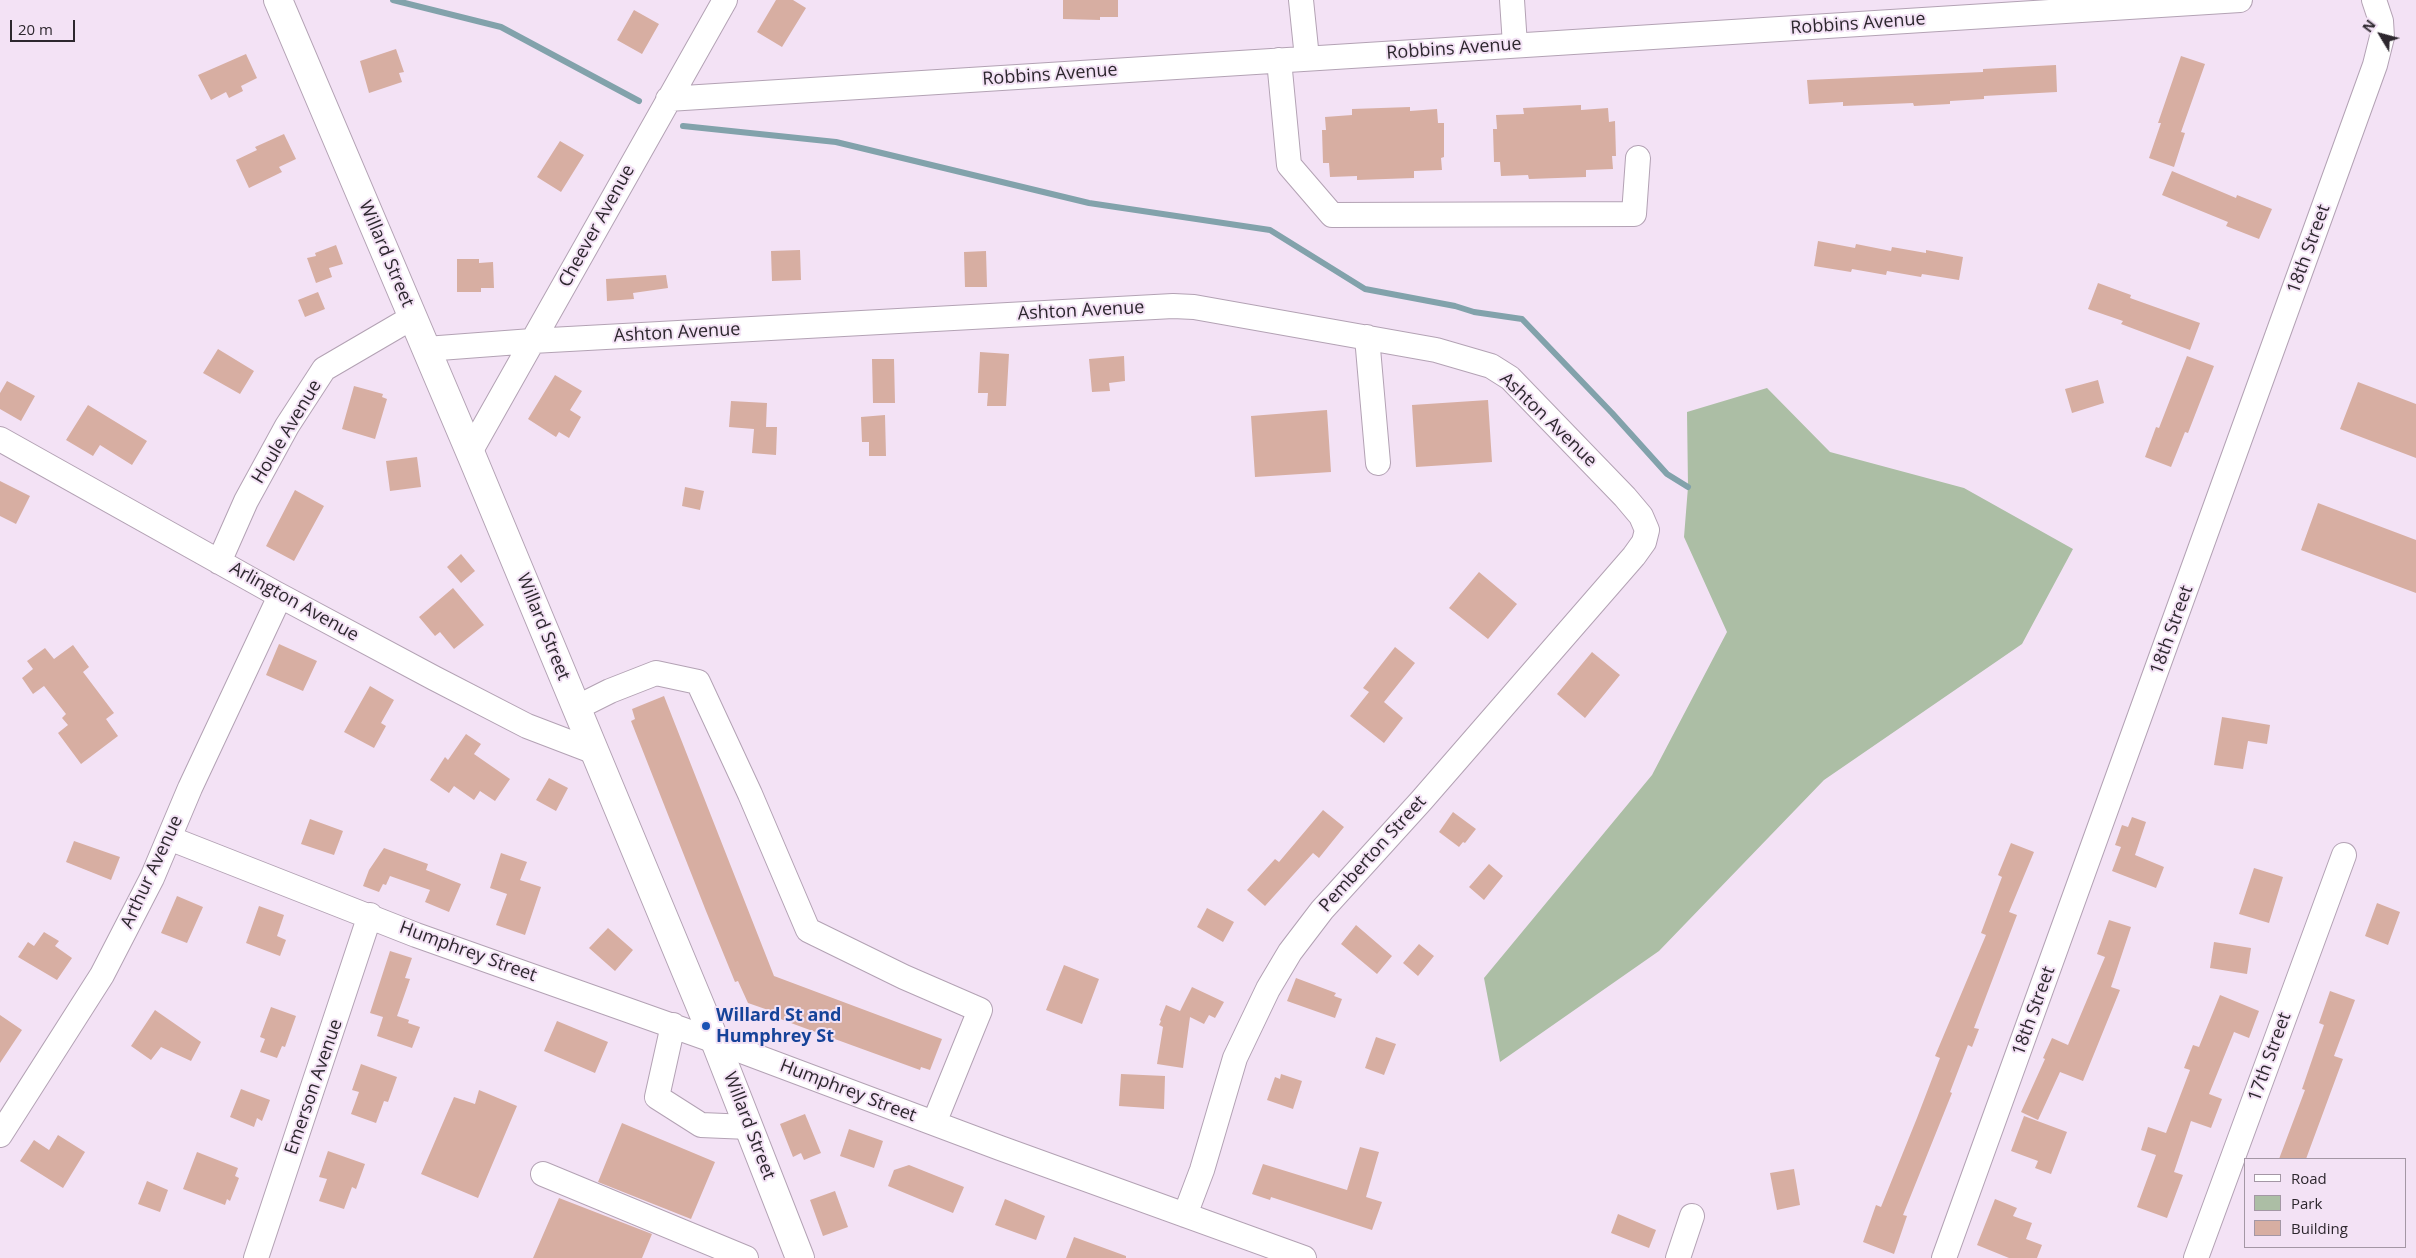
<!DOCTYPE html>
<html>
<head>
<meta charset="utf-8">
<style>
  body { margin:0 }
  #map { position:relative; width:2416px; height:1258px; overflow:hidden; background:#f3e2f5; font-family:"Open Sans",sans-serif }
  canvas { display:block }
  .legend { position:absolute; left:2244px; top:1158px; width:162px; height:90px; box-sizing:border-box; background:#f3e2f5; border:1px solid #a497a5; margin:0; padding:6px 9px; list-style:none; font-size:15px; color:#2d272e }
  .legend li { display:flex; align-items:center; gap:10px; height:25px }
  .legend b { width:25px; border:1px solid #a497a5 }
  .north { position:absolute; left:2356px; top:10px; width:50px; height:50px; -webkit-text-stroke:4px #f3e2f5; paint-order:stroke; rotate:307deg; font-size:14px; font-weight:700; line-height:20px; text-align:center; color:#2d272e }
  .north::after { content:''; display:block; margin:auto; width:18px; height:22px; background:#2d272e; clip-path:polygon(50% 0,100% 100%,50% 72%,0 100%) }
  .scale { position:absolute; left:10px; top:20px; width:65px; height:22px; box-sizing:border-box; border:2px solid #2d272e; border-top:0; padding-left:6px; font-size:15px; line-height:18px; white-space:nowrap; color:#2d272e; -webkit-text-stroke:4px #f3e2f5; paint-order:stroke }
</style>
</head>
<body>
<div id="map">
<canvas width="2416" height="1258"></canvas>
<ul class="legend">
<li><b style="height:6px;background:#fff"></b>Road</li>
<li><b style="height:14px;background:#acbea5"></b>Park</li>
<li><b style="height:14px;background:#d7aea2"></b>Building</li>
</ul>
<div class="north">N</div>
<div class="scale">20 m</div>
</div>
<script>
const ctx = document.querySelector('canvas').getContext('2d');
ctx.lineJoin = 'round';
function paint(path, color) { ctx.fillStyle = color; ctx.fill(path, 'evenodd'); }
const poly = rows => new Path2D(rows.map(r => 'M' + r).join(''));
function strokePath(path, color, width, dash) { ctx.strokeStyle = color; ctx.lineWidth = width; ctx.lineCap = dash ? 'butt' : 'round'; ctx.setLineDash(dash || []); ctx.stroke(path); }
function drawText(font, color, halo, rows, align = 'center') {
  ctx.font = font + ' "Open Sans",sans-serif'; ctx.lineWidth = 4; ctx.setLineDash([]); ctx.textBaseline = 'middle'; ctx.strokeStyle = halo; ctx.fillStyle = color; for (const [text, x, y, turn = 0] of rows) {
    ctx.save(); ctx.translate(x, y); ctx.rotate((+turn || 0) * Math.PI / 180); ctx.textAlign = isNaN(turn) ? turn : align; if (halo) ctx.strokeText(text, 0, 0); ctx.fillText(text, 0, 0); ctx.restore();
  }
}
paint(poly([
  [1767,388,1830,452,1964,488,2073,549,2022,644,1824,780,1659,951,1500,1062,1484,978,1652,775,1727,632,1684,537,1688,487,1687,412]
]), '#acbea5');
strokePath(poly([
  [393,0,501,27,639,101],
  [683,126,836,142,1089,203,1270,230,1365,289,1455,306,1474,312,1522,319,1612,413,1667,474,1688,487]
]), '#82a2ab', 6);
paint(poly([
  [776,0,793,0,806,8,782,47,757,32],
  [1063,0,1118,0,1118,17,1100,17,1100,20,1063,19],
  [634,10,659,24,642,54,617,40],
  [396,49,404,72,399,73,402,82,369,93,360,61],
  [246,54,257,78,241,86,243,91,229,98,226,92,211,100,198,75],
  [2181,56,2205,64,2181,132,2185,133,2174,167,2149,158,2161,123,2158,123],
  [2056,65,2057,92,1984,96,1984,99,1950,101,1950,104,1914,106,1913,103,1843,106,1843,102,1809,104,1807,80,1983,72,1983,69],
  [1581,105,1581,110,1608,108,1609,122,1615,121,1616,156,1612,156,1613,169,1586,170,1586,177,1529,179,1528,175,1501,176,1500,162,1494,162,1493,129,1497,129,1496,115,1524,114,1523,108],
  [1410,107,1410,111,1437,109,1438,123,1444,123,1444,157,1441,158,1442,170,1414,171,1414,178,1357,180,1357,176,1330,177,1329,163,1323,163,1322,130,1326,130,1325,117,1352,115,1352,109],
  [284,134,296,159,279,167,282,172,249,188,236,160,257,150,255,147],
  [560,141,584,155,561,192,537,177],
  [2172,171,2236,198,2237,195,2272,209,2259,239,2226,226,2228,222,2162,195],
  [1818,241,1855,248,1856,244,1891,251,1892,247,1926,253,1926,250,1963,257,1959,280,1922,274,1921,277,1887,271,1886,275,1852,269,1851,272,1814,266],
  [336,245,343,264,329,268,332,277,316,283,307,258,316,256,315,253],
  [800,250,801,280,772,281,771,251],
  [986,251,987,287,965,287,964,252],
  [457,259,479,259,479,263,493,262,494,288,481,288,481,292,457,292],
  [666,275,668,288,633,293,634,299,607,301,606,279],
  [2098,283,2131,295,2130,298,2200,323,2190,350,2121,324,2123,321,2088,309],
  [318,292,325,309,305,317,298,300],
  [218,349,254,371,240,394,203,373],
  [980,352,1009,354,1006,406,987,406,988,393,978,393],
  [1124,356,1125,381,1109,383,1110,391,1092,392,1089,359],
  [2187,356,2214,366,2188,433,2185,432,2171,467,2145,457,2156,427,2159,428],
  [872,359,894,359,895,403,873,403],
  [555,375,582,391,570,410,581,417,569,438,559,432,556,437,528,419],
  [2098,380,2104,403,2072,413,2065,389],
  [7,381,35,396,21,421,0,409,0,393],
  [2358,382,2416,404,2416,458,2340,429],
  [354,386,383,394,382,397,387,399,375,439,342,429],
  [1488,400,1492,462,1416,467,1412,405],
  [731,401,767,403,766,427,777,427,776,455,752,453,754,429,729,427],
  [88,405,147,441,132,465,100,445,93,456,66,440],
  [1327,410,1331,472,1255,477,1251,416],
  [885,415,886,456,869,456,869,442,862,442,861,417],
  [417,457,421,487,390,491,386,461],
  [0,481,30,496,16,524,0,516],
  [685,487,704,491,700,510,682,506],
  [295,490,324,506,294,561,266,546],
  [2318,503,2416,540,2416,593,2301,550],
  [461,554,475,571,461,583,447,567],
  [1479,572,1517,604,1488,639,1449,608],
  [453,588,484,625,454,649,440,632,435,636,419,617],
  [279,644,317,661,303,691,266,675],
  [73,645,89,667,83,672,114,713,106,719,118,736,81,764,58,733,68,725,62,718,66,714,44,686,33,694,22,678,33,669,27,661,45,648,54,659],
  [1395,647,1415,663,1384,702,1403,718,1384,743,1350,716,1369,692,1363,688],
  [1592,652,1620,675,1585,718,1557,694],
  [370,686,394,700,381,723,386,726,374,748,344,732],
  [664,696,774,976,942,1039,930,1070,921,1067,920,1070,799,1026,770,1015,771,1011,748,1003,738,981,735,982,706,911,631,721,635,719,632,709],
  [2222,717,2270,725,2267,744,2248,741,2243,769,2214,765],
  [466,734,481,744,474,754,510,779,495,801,480,791,474,800,454,786,449,793,430,780,445,757,448,760],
  [549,778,568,788,556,811,536,800],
  [1323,810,1344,827,1319,858,1313,853,1265,906,1247,890,1275,859,1279,862],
  [1453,812,1476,829,1465,843,1463,842,1459,847,1439,832],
  [2132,817,2146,822,2135,855,2164,867,2156,888,2112,871,2121,847,2115,845,2122,825,2128,827],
  [310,819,343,831,334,855,301,844],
  [74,841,120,857,111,880,66,862],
  [2011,843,2034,852,2009,912,2017,915,1974,1028,1979,1029,1972,1047,1968,1045,1950,1092,1952,1093,1903,1215,1907,1216,1894,1254,1863,1242,1876,1205,1881,1207,1917,1118,1940,1058,1935,1056,1986,935,1981,933,2002,877,1998,875],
  [384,848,428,864,426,870,461,884,449,912,425,902,430,890,390,876,386,885,383,884,379,892,363,886,369,870],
  [501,853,527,862,520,880,541,887,525,935,496,925,507,894,490,888],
  [1489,864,1503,876,1484,900,1469,887],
  [2254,868,2283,877,2269,923,2239,914],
  [177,896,203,907,187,943,161,933],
  [2377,903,2400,912,2388,945,2365,936],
  [259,906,284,915,277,936,286,940,280,956,246,943],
  [1207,908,1234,922,1223,942,1197,927],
  [2109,920,2131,927,2111,987,2120,990,2083,1081,2060,1072,2038,1120,2021,1112,2045,1059,2043,1058,2052,1038,2068,1045,2105,957,2097,954],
  [1356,925,1392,956,1377,974,1341,944],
  [608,928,633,950,615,971,589,948],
  [44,932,59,941,55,946,72,958,57,980,18,957,28,942,34,946],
  [2214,942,2251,948,2247,974,2210,968],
  [1419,944,1434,956,1418,976,1403,963],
  [390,951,412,958,405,978,410,979,397,1016,409,1020,408,1023,420,1027,412,1048,377,1036,383,1017,370,1013],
  [1064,965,1099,979,1082,1024,1046,1010],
  [1296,978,1336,993,1334,996,1342,999,1335,1018,1287,1001],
  [1192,987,1224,1002,1215,1018,1209,1015,1204,1024,1190,1017,1183,1068,1157,1064,1163,1027,1159,1025,1161,1021,1160,1020,1166,1005,1180,1011],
  [2330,991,2355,1000,2334,1056,2343,1059,2306,1159,2279,1159,2305,1090,2302,1089,2324,1025,2319,1023],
  [2220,995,2259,1011,2249,1038,2234,1032,2209,1094,2222,1099,2211,1128,2191,1121,2174,1172,2183,1175,2167,1218,2137,1207,2156,1155,2141,1150,2148,1127,2166,1133,2190,1070,2184,1068,2193,1045,2199,1047],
  [271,1007,296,1016,285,1047,282,1046,277,1058,260,1052,265,1039,260,1037],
  [155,1010,201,1042,191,1061,161,1047,151,1060,131,1046],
  [0,1015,22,1030,0,1063],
  [557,1021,608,1042,595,1073,544,1051],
  [1376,1037,1396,1044,1384,1075,1365,1068],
  [361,1064,397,1077,388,1102,384,1101,376,1123,351,1114,359,1092,352,1090],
  [1121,1074,1165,1076,1164,1109,1119,1106],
  [1281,1074,1302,1081,1293,1109,1267,1100,1275,1077,1280,1079],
  [241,1089,270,1100,262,1121,257,1118,254,1127,230,1117],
  [479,1090,517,1106,478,1198,421,1174,454,1097,475,1104],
  [805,1114,821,1153,804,1160,801,1153,793,1157,780,1124],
  [2024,1116,2067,1132,2051,1174,2035,1168,2038,1161,2011,1151],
  [622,1123,715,1162,691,1219,598,1182],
  [849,1129,883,1141,874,1168,840,1156],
  [58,1135,85,1152,63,1188,20,1161,34,1140,49,1150],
  [1360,1147,1379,1152,1366,1197,1382,1202,1372,1230,1271,1197,1270,1200,1252,1194,1263,1164,1347,1190],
  [328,1151,365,1164,356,1189,352,1187,344,1209,319,1201,327,1179,319,1177],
  [197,1152,238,1168,235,1176,239,1178,230,1201,227,1199,225,1205,183,1189],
  [909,1165,964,1187,953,1213,888,1186,894,1170],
  [1794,1169,1800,1205,1777,1210,1770,1173],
  [147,1181,168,1190,160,1212,138,1204],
  [835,1191,848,1227,823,1236,810,1200],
  [559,1198,652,1234,642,1258,533,1258],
  [1005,1199,1045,1216,1036,1240,995,1225],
  [1995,1199,2017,1208,2013,1216,2032,1223,2026,1239,2042,1245,2037,1258,2009,1258,1977,1245],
  [1618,1214,1656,1230,1649,1248,1611,1233],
  [1074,1237,1126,1256,1126,1258,1066,1258]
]), '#d7aea2');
const minor = poly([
  [1301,0,1307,58],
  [1512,0,1515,45],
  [1279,60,1289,165,1332,215,1634,214,1638,158],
  [668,99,2240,0],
  [1367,337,1378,463],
  [426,349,532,341,1173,306,1194,307,1436,350,1491,366,1510,378,1625,497,1641,516,1647,530,1644,542,1634,556,1421,801,1322,910,1290,952,1268,989,1235,1058,1202,1170,1185,1215],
  [0,439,275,593,434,678,527,726,595,752],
  [470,452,725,0],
  [219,562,246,501,287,426,324,369,413,317],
  [576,708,610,691,656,673,698,682,750,794,808,930,904,977,980,1010,934,1123],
  [169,838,416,935,715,1041,1000,1148,1304,1258],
  [673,1025,657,1097,701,1125,749,1127],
  [0,1135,102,975,152,878,190,788,280,596],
  [543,1174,746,1258],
  [256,1258,370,915],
  [1678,1258,1692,1216],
  [1944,1258,2375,65,2382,37,2381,21,2374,0],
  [2196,1258,2344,855]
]);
const major = poly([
  [278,0,473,459,715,1041,800,1258]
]);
strokePath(minor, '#b3a2b4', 26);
strokePath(major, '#b3a2b4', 30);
strokePath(minor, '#fff', 24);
strokePath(major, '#fff', 28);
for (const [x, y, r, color] of [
  [706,1026,5,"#1a4fb4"]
]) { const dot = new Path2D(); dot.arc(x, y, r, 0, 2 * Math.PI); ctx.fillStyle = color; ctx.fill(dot); strokePath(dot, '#f3e2f5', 2); }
drawText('18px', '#2d272e', '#f3e2f5', [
  ["Robbins Avenue",1858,24,-4],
  ["Robbins Avenue",1454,49,-4],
  ["Robbins Avenue",1050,75,-4],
  ["Cheever Avenue",597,226,-61],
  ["18th Street",2309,249,-70],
  ["Willard Street",386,254,67],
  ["Ashton Avenue",1081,311,-3],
  ["Ashton Avenue",677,333,-3],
  ["Ashton Avenue",1548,420,44],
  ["Houle Avenue",287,432,-59],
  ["Arlington Avenue",294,602,29],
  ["Willard Street",543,627,68],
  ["18th Street",2172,630,-70],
  ["Pemberton Street",1373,854,-48],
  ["Arthur Avenue",152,872,-65],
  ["Humphrey Street",468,952,20],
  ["18th Street",2034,1011,-70],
  ["17th Street",2270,1057,-70],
  ["Emerson Avenue",314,1087,-71],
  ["Humphrey Street",848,1091,21],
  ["Willard Street",749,1126,69]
]);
drawText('bold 18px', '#164399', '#f3e2f5', [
  ["Willard St and",716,1016],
  ["Humphrey St",716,1037]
], 'left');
</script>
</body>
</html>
